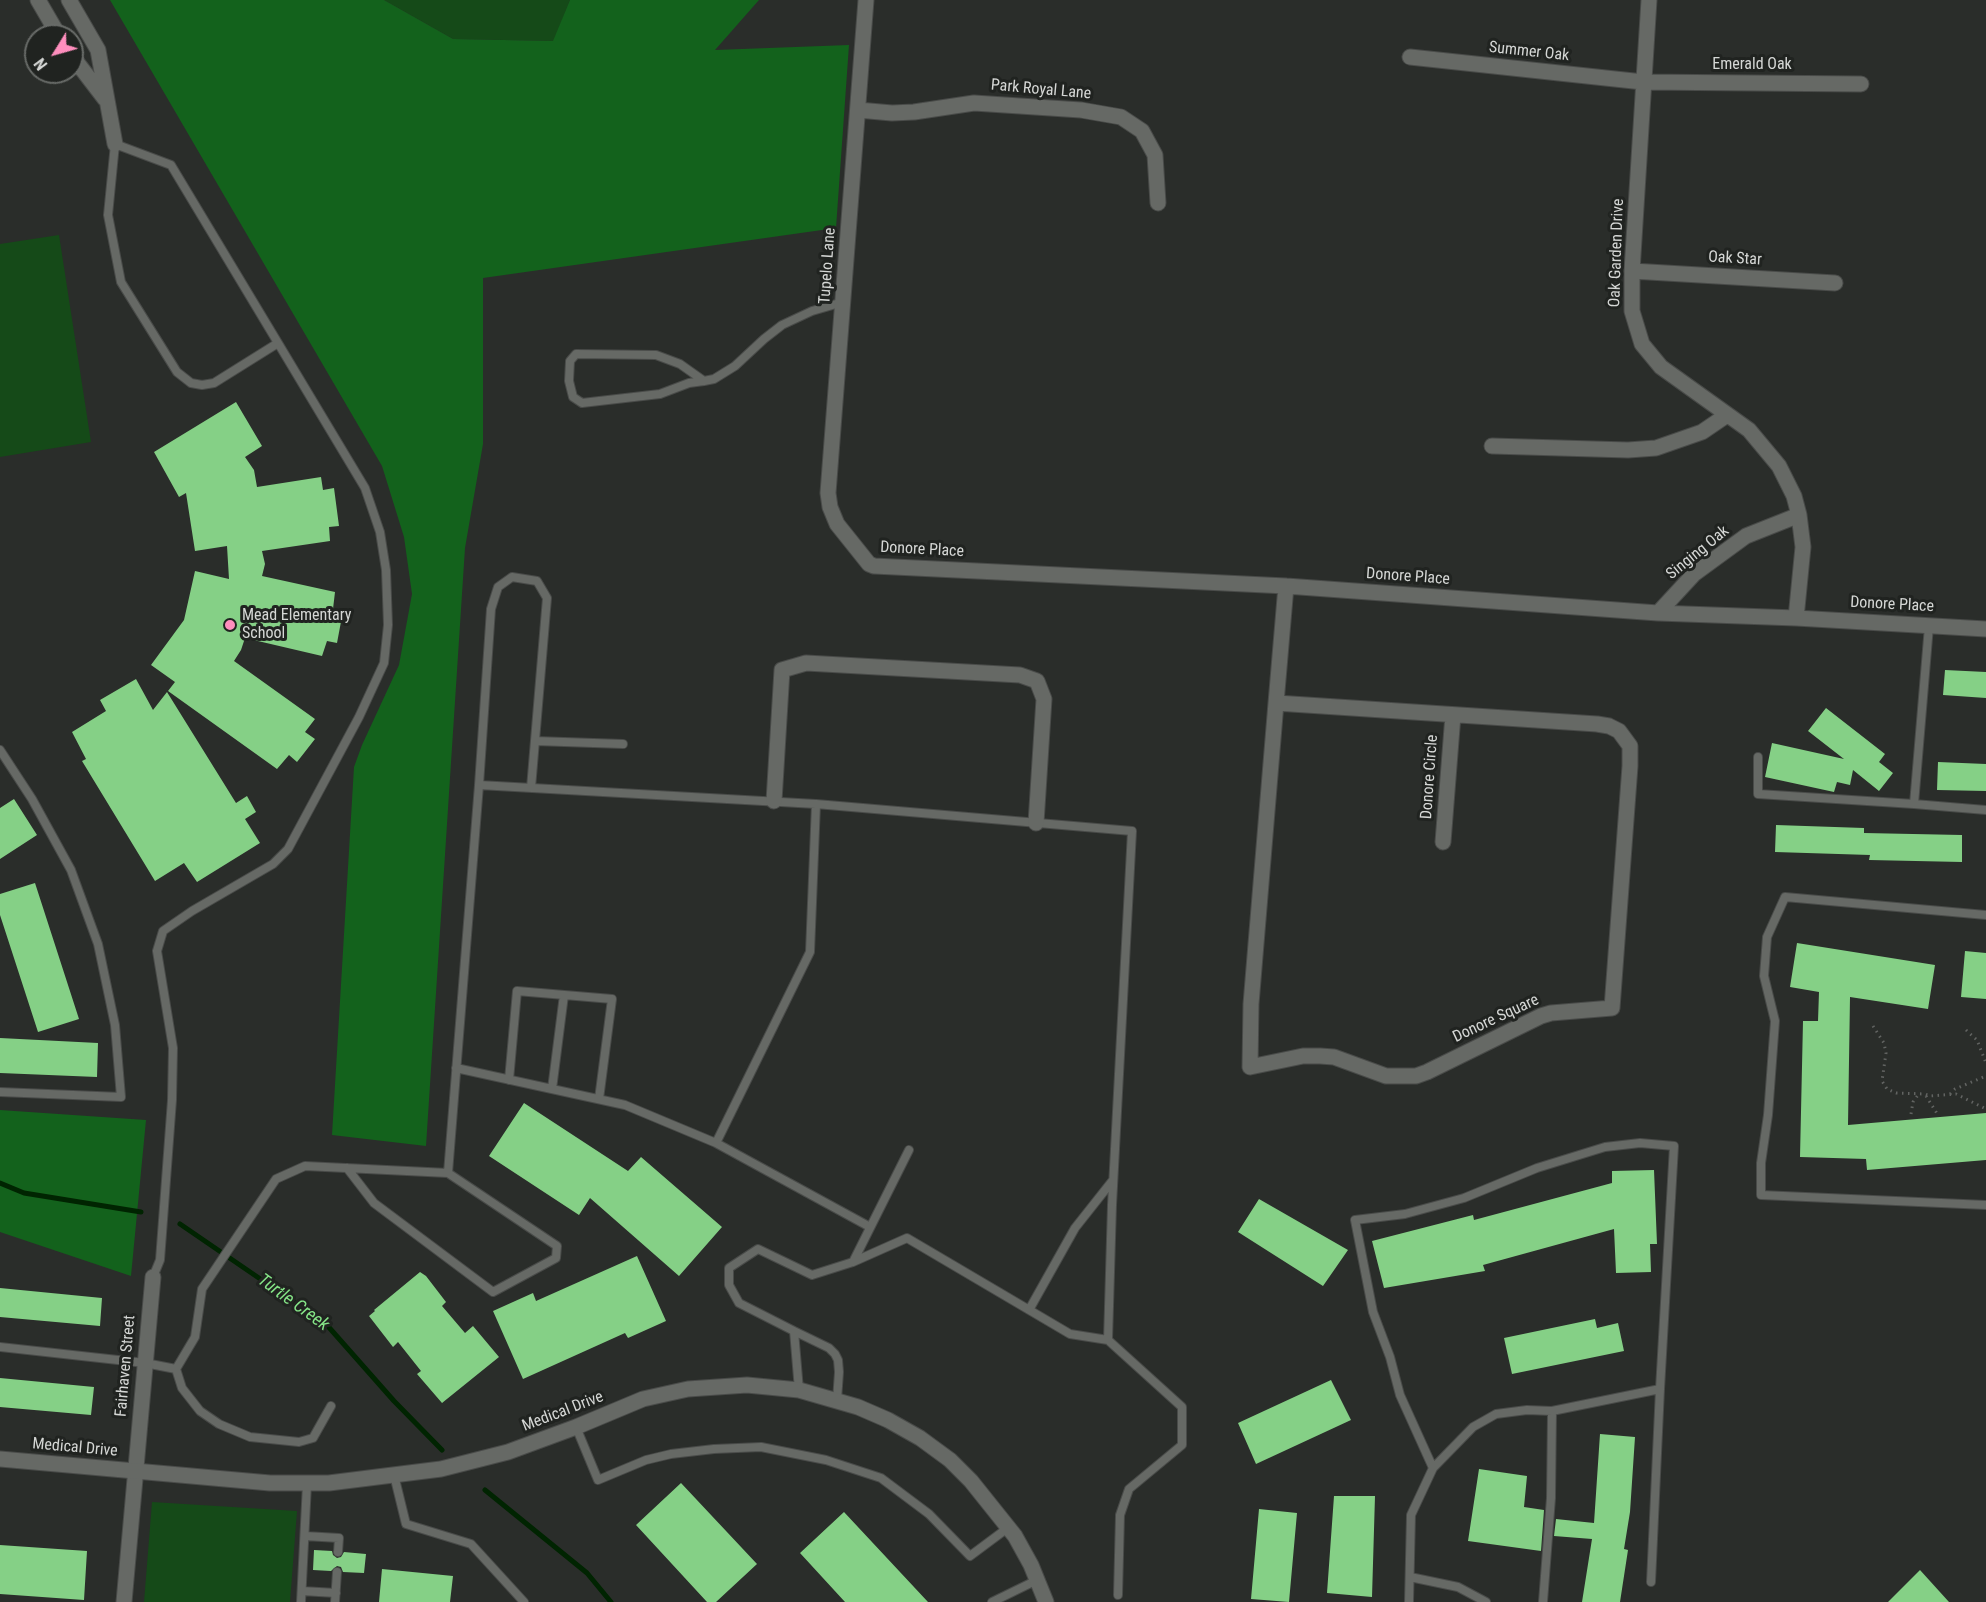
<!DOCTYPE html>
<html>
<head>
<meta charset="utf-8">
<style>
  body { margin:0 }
  #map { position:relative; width:1986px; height:1602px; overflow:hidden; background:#2a2d2a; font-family:"Roboto Condensed",sans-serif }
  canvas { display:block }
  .north { position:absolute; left:24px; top:24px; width:60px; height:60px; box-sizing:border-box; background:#202320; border:2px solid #686b68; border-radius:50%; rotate:233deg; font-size:16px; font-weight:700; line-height:24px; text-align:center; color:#d5d7d5 }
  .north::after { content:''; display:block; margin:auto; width:21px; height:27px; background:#fe8ebd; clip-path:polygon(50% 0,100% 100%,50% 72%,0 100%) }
</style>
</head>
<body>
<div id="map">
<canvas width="1986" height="1602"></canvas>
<div class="north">N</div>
</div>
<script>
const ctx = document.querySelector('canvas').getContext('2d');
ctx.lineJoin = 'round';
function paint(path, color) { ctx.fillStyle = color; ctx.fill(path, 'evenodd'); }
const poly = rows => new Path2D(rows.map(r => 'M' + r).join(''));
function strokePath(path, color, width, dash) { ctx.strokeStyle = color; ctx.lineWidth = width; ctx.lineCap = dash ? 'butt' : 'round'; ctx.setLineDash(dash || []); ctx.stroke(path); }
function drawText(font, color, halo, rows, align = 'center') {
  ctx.font = font + ' "Roboto Condensed",sans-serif'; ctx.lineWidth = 6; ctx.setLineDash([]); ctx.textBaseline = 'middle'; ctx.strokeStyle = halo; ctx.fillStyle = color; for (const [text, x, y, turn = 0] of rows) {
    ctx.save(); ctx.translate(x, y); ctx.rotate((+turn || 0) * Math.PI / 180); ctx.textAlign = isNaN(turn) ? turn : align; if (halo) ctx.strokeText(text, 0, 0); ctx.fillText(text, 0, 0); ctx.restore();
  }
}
paint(poly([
  [384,0,570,0,554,41,453,39],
  [59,235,91,442,0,457,0,244],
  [152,1502,297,1511,290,1602,144,1602]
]), '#154a18');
paint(poly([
  [110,0,384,0,453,39,553,41,570,0,759,0,715,50,849,45,836,228,483,278,483,444,465,548,426,1146,332,1135,354,767,362,745,399,665,412,594,404,537,382,466],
  [0,1110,146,1120,131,1276,0,1232]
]), '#13621c');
strokePath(poly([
  [0,1183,24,1193,141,1212],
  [180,1224,326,1324,394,1401,442,1450],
  [485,1490,587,1573,611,1602]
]), '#002401', 5);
paint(poly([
  [236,402,262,446,245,457,254,470,257,487,321,477,323,490,334,488,339,526,329,527,330,541,262,551,265,564,262,576,335,592,333,609,343,611,337,643,327,641,322,656,245,638,241,650,234,661,315,719,305,732,315,739,297,762,289,755,277,769,168,691,175,682,151,665,184,620,195,571,229,579,227,546,195,551,186,493,179,497,154,452],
  [1945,670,1986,672,1986,698,1943,695],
  [136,679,153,710,167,692,236,803,247,796,256,812,245,819,260,843,197,882,184,863,155,881,82,761,86,759,72,732,106,711,100,700],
  [1826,708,1885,754,1879,762,1893,773,1879,791,1853,770,1850,785,1837,782,1834,792,1765,777,1772,743,1844,759,1808,731],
  [1938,762,1986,764,1986,791,1937,790],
  [14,799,37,835,0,859,0,808],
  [1776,825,1864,828,1864,833,1962,835,1962,862,1869,860,1870,855,1775,852],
  [35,883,79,1019,38,1032,0,915,0,894],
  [1797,943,1935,965,1928,1009,1850,997,1848,1125,1986,1113,1986,1160,1867,1170,1866,1159,1800,1157,1803,1021,1818,1021,1819,992,1790,987],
  [1965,951,1986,953,1986,999,1961,997],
  [0,1038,98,1043,97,1077,0,1073],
  [524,1103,628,1171,641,1157,722,1227,679,1276,590,1198,579,1215,489,1156],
  [1654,1170,1657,1244,1650,1244,1651,1272,1616,1273,1614,1229,1483,1265,1485,1271,1384,1288,1372,1241,1473,1215,1474,1220,1612,1183,1612,1171],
  [1259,1199,1348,1250,1323,1286,1238,1232],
  [637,1256,666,1321,628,1338,625,1333,523,1379,493,1311,533,1293,536,1301],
  [420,1272,426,1276,446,1302,442,1306,465,1333,473,1326,499,1357,442,1403,417,1374,421,1371,398,1342,393,1347,369,1316,375,1311,374,1310],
  [0,1288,102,1298,100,1326,0,1317],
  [1595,1319,1597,1328,1618,1323,1624,1351,1512,1374,1504,1338],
  [0,1378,94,1387,91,1415,0,1407],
  [1331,1380,1351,1420,1256,1464,1238,1423],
  [1600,1434,1635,1437,1630,1512,1624,1549,1628,1550,1620,1602,1582,1602,1592,1539,1554,1536,1556,1519,1594,1523],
  [1479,1469,1527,1476,1524,1507,1544,1510,1541,1551,1468,1541],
  [681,1483,757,1564,716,1602,707,1602,636,1525],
  [1334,1496,1375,1496,1372,1597,1327,1593],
  [1259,1509,1297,1513,1289,1602,1251,1599],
  [844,1512,928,1602,845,1602,800,1553],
  [0,1545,87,1551,84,1600,0,1594],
  [314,1550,332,1551,333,1555,337,1558,341,1557,344,1552,366,1554,364,1573,343,1572,341,1567,337,1566,331,1571,313,1570],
  [382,1569,453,1576,450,1602,379,1602],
  [1920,1570,1949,1602,1888,1602]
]), '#85d086');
const service = poly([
  [704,381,680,364,656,355,576,354,570,361,569,381,573,397,582,403,660,394,689,383,704,381,714,379,735,366,764,339,782,325,812,311,843,302],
  [535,741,623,744],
  [0,750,32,799,71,870,98,944,115,1025,121,1097,0,1092],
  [1758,757,1758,794,1914,804,1929,626],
  [479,785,491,609,498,587,512,577,537,581,547,598,531,788],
  [1914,804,1986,810],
  [1986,915,1785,897,1767,937,1764,976,1775,1021,1768,1115,1761,1163,1761,1195,1986,1205],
  [456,1068,625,1105,716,1143,810,952,816,804],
  [509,1080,517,991,612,999,599,1099],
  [552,1089,564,995],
  [716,1143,870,1227],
  [347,1168,374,1203,493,1292,556,1258,557,1246,448,1173],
  [853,1262,909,1150],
  [153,1277,160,1260,172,1100,173,1048,157,951,163,931,192,911,273,864,288,849,359,717,384,663,388,625,386,570,380,532,365,488,278,343,171,165,115,144,108,215,121,282,177,372,191,383,202,385,214,383,278,343],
  [1029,1310,1075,1228,1113,1180],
  [794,1331,739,1303,729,1285,729,1268,758,1249,812,1275,853,1262,907,1238,1070,1334,1108,1340],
  [0,1347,145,1363,176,1369,195,1337,202,1289,276,1179,305,1166,448,1173,479,785,816,804,1132,831,1112,1205,1108,1340,1182,1407,1182,1445,1129,1489,1120,1515,1118,1595],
  [176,1369,182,1388,200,1411,219,1424,250,1437,299,1442,313,1438,331,1406],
  [799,1390,794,1331,829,1348,835,1354,838,1360,839,1372,837,1400],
  [576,1427,598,1480,646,1460,671,1454,714,1449,761,1447,826,1460,881,1478,929,1514,970,1556,1009,1527],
  [1433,1468,1400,1395,1390,1357,1373,1312,1355,1220,1405,1214,1464,1198,1537,1168,1605,1147,1640,1143,1674,1146,1660,1389],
  [394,1475,406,1524,471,1544,524,1602],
  [305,1536,339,1538,338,1552],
  [1410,1577,1458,1587,1486,1602],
  [302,1591,336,1593],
  [301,1602,307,1484],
  [335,1602,337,1572],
  [992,1602,1037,1580],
  [1409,1602,1411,1515,1433,1468,1473,1427,1496,1414,1527,1410,1552,1411],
  [1543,1602,1551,1498,1552,1411,1660,1389,1651,1582]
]);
const minor = poly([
  [38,0,59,36],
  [69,0,98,50,115,144],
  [866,0,828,493,830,507,837,524,869,564,874,566,1286,586,1658,613,1796,618,1986,629],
  [1649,0,1632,271,1632,311,1642,344,1661,367,1749,430,1779,466,1794,496,1799,515,1803,547,1796,618],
  [72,56,105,99],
  [1410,57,1643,82,1861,84],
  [858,110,892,113,914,112,974,103,1081,110,1121,117,1142,131,1155,155,1158,203],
  [1632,271,1835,283],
  [1492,446,1628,450,1656,448,1702,432,1727,415],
  [1658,613,1694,574,1746,536,1799,515],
  [1276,703,1597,724,1609,726,1619,731,1630,746,1630,766,1612,1008,1551,1013,1541,1016,1427,1072,1416,1076,1386,1076,1334,1057,1320,1056,1303,1056,1250,1067,1251,1004,1276,703,1286,586],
  [774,801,782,670,806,663,1020,675,1037,681,1044,699,1036,823],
  [1443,842,1453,715],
  [124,1602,153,1277]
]);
const tertiary = poly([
  [0,1459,270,1483,329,1483,441,1469,508,1452,576,1427,643,1399,688,1389,747,1385,799,1390,858,1407,888,1420,920,1438,950,1460,971,1481,1015,1536,1031,1565,1046,1602]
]);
strokePath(service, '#494b49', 10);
strokePath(minor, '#494b49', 17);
strokePath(tertiary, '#494b49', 17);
strokePath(poly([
  [1873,1026,1884,1043,1886,1053,1882,1081,1887,1089,1896,1093,1925,1094,1930,1096,1956,1094,1986,1109],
  [1966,1030,1977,1040,1986,1063],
  [1950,1094,1955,1089,1986,1076],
  [1926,1096,1938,1115],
  [1911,1114,1913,1102,1918,1095]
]), '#626462', 3, [1.5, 4.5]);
strokePath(service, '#666965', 8);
strokePath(minor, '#666965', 15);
strokePath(tertiary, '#666965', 15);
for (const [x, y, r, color] of [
  [230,625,6,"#fe8ebd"]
]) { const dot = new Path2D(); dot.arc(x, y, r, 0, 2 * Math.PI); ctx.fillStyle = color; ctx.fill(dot); strokePath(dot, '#202320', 2); }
drawText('16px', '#d5d7d5', '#202320', [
  ["Summer Oak",1529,52,6],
  ["Emerald Oak",1752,65],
  ["Park Royal Lane",1041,90,5],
  ["Oak Garden Drive",1617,253,-88],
  ["Oak Star",1735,259,3],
  ["Tupelo Lane",828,266,-86],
  ["Donore Place",922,550,3],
  ["Singing Oak",1698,553,-39],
  ["Donore Place",1408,577,4],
  ["Donore Place",1892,605,3],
  ["Donore Circle",1430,777,-86],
  ["Donore Square",1496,1019,-25],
  ["Fairhaven Street",126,1366,-85],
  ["Medical Drive",563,1412,-21],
  ["Medical Drive",75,1448,5]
]);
drawText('16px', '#d5d7d5', '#202320', [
  ["Mead Elementary",242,616],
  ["School",242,634]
], 'left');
drawText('italic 18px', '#85e587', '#202320', [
  ["Turtle Creek",293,1303,36]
]);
</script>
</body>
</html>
